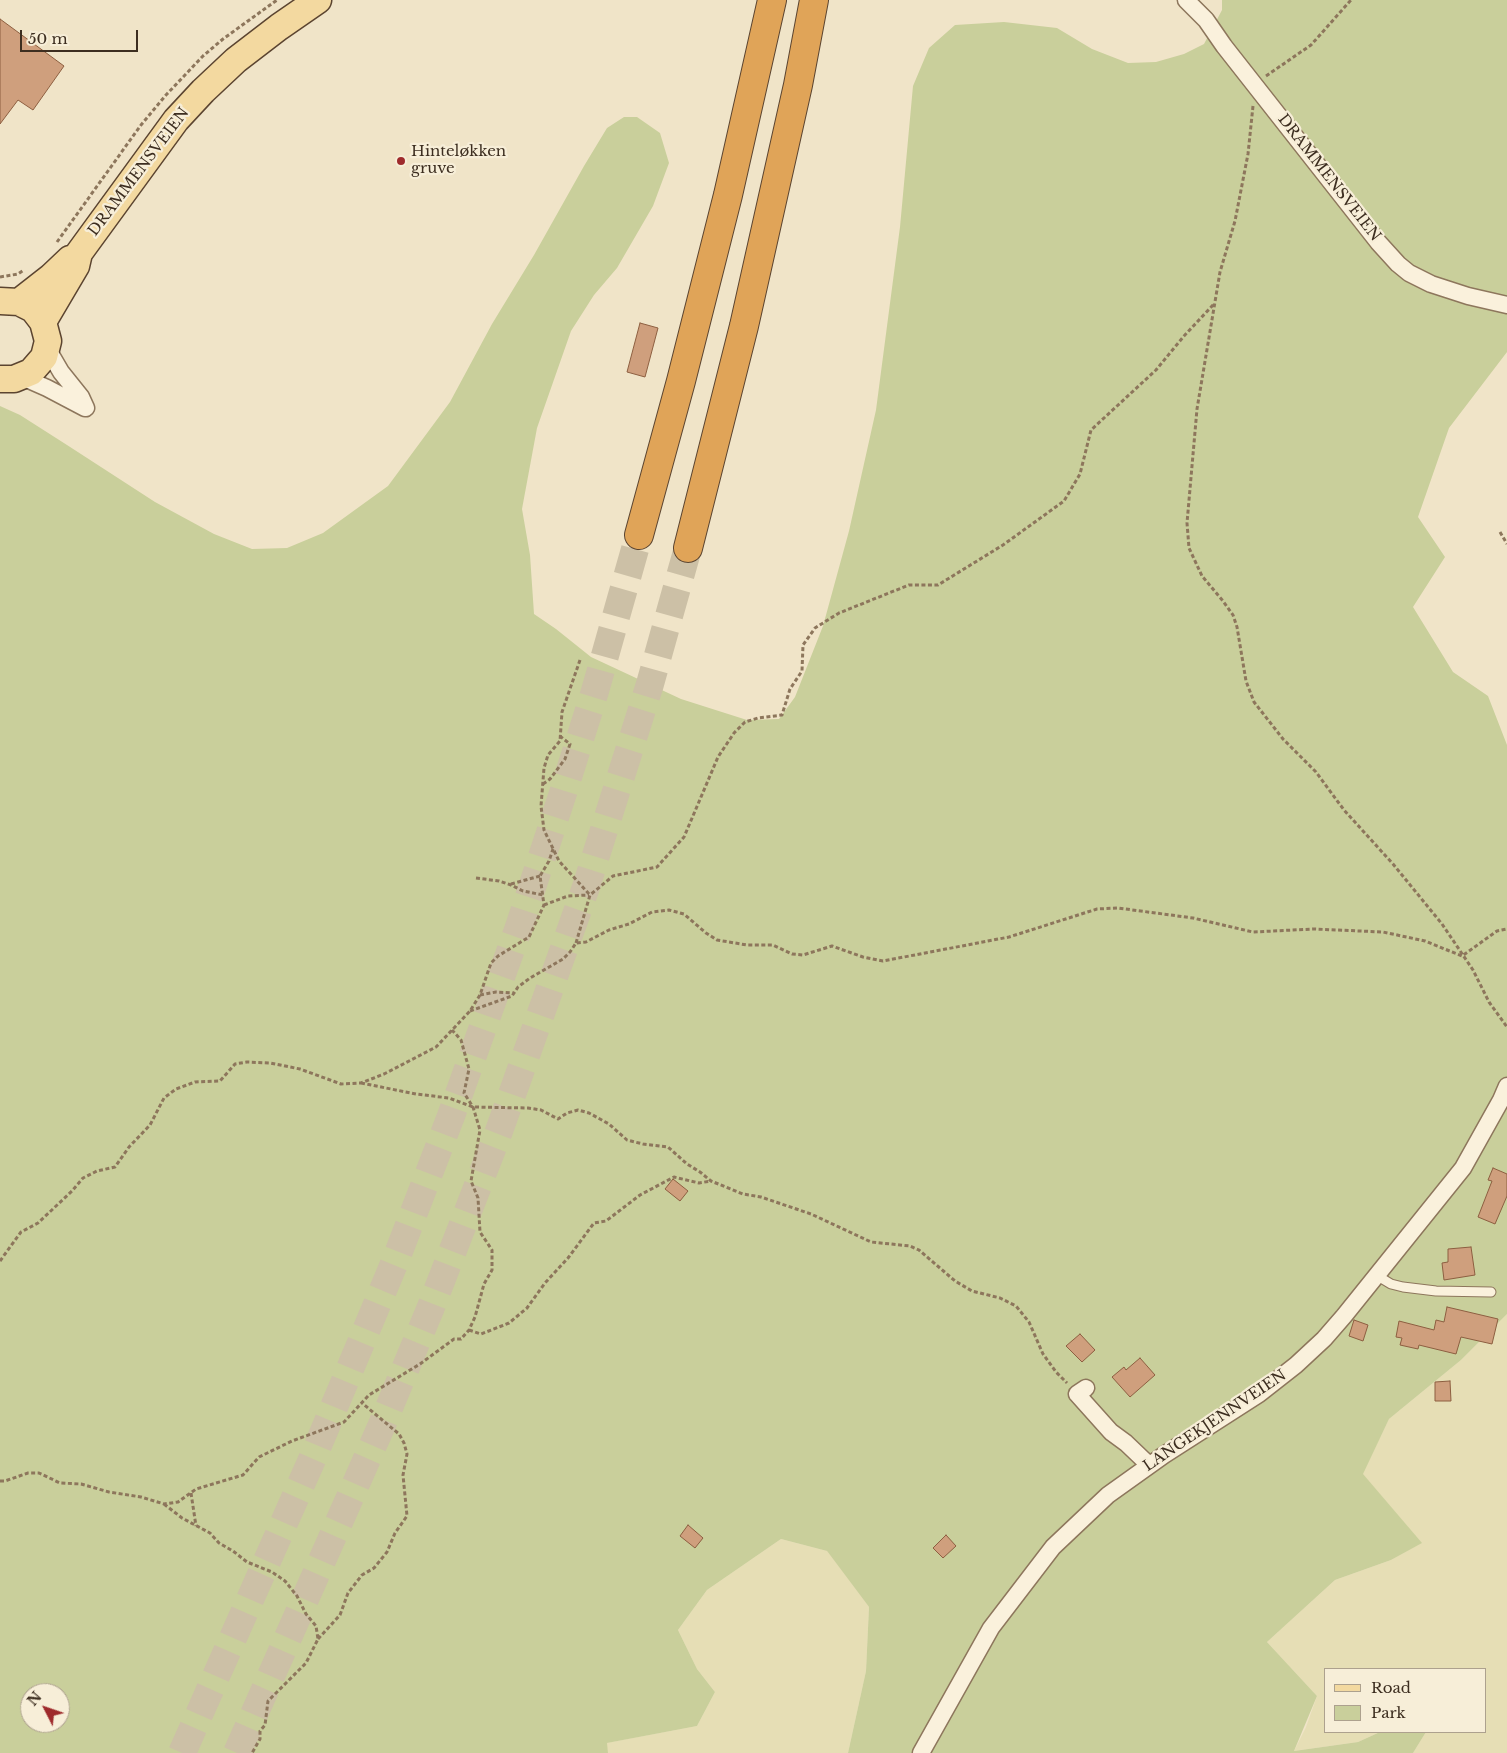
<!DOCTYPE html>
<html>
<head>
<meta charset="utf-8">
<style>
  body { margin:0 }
  #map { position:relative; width:1507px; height:1753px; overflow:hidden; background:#f0e4c8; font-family:"Libre Baskerville",serif }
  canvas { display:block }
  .legend { position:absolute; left:1324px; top:1668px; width:162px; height:65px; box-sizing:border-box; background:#f7eed8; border:1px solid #ada18e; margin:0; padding:6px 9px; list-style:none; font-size:15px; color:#3d2e20 }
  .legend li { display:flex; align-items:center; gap:10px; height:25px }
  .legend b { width:25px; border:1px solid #ada18e }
  .north { position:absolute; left:20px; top:1683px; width:50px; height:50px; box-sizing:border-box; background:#f7eed8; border:1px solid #ada18e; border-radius:50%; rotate:311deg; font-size:14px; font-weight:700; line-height:20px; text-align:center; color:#3d2e20 }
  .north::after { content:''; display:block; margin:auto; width:18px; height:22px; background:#9e2a2b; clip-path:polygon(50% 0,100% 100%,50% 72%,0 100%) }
  .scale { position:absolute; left:20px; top:30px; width:118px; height:22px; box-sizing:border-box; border:2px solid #3d2e20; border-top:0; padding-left:6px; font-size:15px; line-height:18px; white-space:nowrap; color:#3d2e20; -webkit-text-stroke:4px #f7eed8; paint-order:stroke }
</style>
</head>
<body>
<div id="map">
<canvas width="1507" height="1753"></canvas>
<ul class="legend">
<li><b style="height:6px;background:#f3d9a0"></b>Road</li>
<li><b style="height:14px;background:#c9cf9b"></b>Park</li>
</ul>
<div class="north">N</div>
<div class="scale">50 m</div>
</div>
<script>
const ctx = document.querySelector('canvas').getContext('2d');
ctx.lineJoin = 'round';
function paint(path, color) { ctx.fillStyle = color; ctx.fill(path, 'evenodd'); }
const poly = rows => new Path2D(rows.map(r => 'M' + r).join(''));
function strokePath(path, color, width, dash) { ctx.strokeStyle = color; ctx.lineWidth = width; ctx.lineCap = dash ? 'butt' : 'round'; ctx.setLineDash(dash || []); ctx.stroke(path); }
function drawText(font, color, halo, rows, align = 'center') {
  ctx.font = font + ' "Libre Baskerville",serif'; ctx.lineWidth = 4.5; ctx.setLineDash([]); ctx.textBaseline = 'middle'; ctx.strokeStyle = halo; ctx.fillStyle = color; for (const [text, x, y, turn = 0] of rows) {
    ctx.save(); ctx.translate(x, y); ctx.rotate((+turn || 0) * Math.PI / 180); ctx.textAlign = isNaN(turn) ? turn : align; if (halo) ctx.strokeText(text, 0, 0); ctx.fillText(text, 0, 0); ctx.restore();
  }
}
paint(poly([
  [1507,1314,1507,1753,1413,1753,1426,1732,1486,1732,1486,1669,1326,1669,1326,1732,1380,1732,1358,1742,1294,1751,1306,1727,1317,1696,1267,1642,1335,1580,1391,1560,1421,1543,1362,1474,1389,1419,1461,1360],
  [781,1539,827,1551,869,1607,866,1671,848,1753,608,1753,606,1743,697,1726,715,1692,697,1669,678,1630,707,1590]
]), '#e6deb5');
paint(poly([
  [1222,0,1507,0,1507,352,1449,428,1418,517,1445,557,1413,607,1453,672,1488,696,1507,745,1507,1314,1461,1360,1389,1419,1363,1474,1422,1543,1391,1560,1335,1580,1267,1642,1317,1696,1294,1751,1358,1742,1380,1732,1426,1732,1413,1753,848,1753,866,1671,869,1607,827,1551,781,1539,707,1590,678,1630,697,1669,715,1692,697,1726,607,1743,608,1753,0,1753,0,406,20,415,67,445,155,502,214,534,252,549,287,548,323,533,388,486,450,402,492,324,534,255,584,166,607,128,624,117,637,117,660,133,669,163,653,206,617,268,594,295,571,331,537,428,522,509,530,555,534,614,556,629,591,657,681,699,747,720,779,719,795,697,823,626,849,531,876,410,900,227,913,86,929,48,955,25,1004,22,1057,28,1092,49,1128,63,1156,62,1184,54,1204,44,1222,10],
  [30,1693,60,1693,60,1723,30,1723]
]), '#c9cf9b');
const building = poly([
  [0,19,64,66,33,110,18,100,0,124,0,19],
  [640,323,658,328,645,377,627,372,640,323],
  [1493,1168,1507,1174,1507,1196,1495,1224,1478,1217,1492,1181,1488,1180,1493,1168],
  [673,1179,688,1191,680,1201,665,1189,673,1179],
  [1471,1247,1475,1275,1444,1280,1442,1263,1448,1262,1448,1249,1471,1247],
  [1447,1307,1498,1319,1492,1344,1461,1337,1456,1354,1419,1345,1418,1349,1400,1345,1402,1338,1396,1337,1399,1321,1434,1330,1436,1320,1444,1322,1447,1307],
  [1354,1320,1368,1325,1363,1341,1349,1336,1354,1320],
  [1080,1334,1095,1350,1082,1362,1066,1346,1080,1334],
  [1140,1358,1155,1375,1130,1397,1112,1377,1124,1367,1126,1370,1140,1358],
  [1450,1381,1451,1401,1435,1401,1435,1382,1450,1381],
  [688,1525,703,1538,695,1548,680,1536,688,1525],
  [946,1535,956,1546,943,1558,933,1548,946,1535]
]);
paint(building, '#cf9f7d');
strokePath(building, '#8d5f41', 1);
strokePath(poly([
  [182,1753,314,1455,396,1259,451,1116,519,927,563,793,595,691,639,535],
  [237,1753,381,1427,431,1307,499,1131,586,887,650,684,688,548]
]), '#ccc0a6', 28, [28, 14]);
const lane = poly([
  [1376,1275,1391,1284,1403,1287,1436,1291,1491,1292]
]);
const street = poly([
  [1186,0,1206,20,1224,46,1378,242,1398,264,1409,273,1431,284,1468,296,1507,305],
  [47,348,61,372,81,397,86,408],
  [22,377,47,388,85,408],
  [1086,1388,1077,1394,1111,1432,1126,1443,1149,1465],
  [921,1753,991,1628,1053,1547,1108,1495,1164,1455,1259,1394,1296,1365,1324,1339,1344,1316,1463,1168,1501,1100,1507,1086]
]);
const primary = poly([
  [0,301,19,302,33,309,43,322,48,341,44,357,31,372,14,379,0,379],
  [19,302,51,277,70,259],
  [43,322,76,266,79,253,176,120,203,91,236,60,279,27,318,0]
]);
const highway = poly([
  [639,535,681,381,728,195,772,0],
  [688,548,744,326,798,85,814,0]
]);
strokePath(lane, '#8d765c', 11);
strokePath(street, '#8d765c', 19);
strokePath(primary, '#5b4430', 29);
strokePath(highway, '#5b4430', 30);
strokePath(poly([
  [1266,76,1311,45,1351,0],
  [1253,106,1248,154,1235,221,1220,272,1197,409,1187,523,1189,548,1202,576,1223,601,1233,615,1237,627,1246,681,1254,702,1283,739,1316,772,1344,810,1393,864,1442,924,1473,970,1489,1002,1507,1027],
  [57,242,141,125,166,95,203,56,223,39,277,0],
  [0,277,18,274,24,270],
  [1500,532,1507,544],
  [580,660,562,712,560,741,548,755,544,768,541,806,544,830,559,861,590,895],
  [543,784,550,779,565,759,570,744,561,737],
  [476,878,499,881,511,885,523,891,543,895],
  [511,884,540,876],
  [544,905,568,896,589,895],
  [576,943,590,895,613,876,657,867,684,837,718,757,734,733,745,722,758,718,782,715,790,689,802,671,803,645,815,628,839,613,909,585,938,585,1003,545,1064,501,1080,474,1091,430,1156,370,1184,336,1214,304],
  [480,995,496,992,514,993],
  [470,1011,512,996,518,987,530,978,563,959,570,952,576,943,586,942,609,930,629,924,652,912,669,910,684,914,706,933,717,940,747,945,773,945,792,954,803,955,832,946,863,957,883,961,1009,937,1097,909,1118,908,1193,918,1253,932,1314,929,1383,932,1425,941,1462,956,1497,931,1507,929],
  [361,1083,416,1094,449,1098,473,1107,528,1108,541,1110,558,1119,567,1113,578,1110,589,1113,609,1124,627,1140,643,1144,668,1147,687,1164,700,1172,711,1181,743,1194,761,1197,811,1214,871,1242,910,1246,919,1250,955,1281,972,1291,1000,1298,1016,1306,1029,1322,1043,1354,1056,1372,1067,1383],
  [0,1261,21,1232,38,1223,72,1191,83,1178,97,1171,115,1167,129,1147,150,1125,164,1098,176,1089,195,1082,220,1081,235,1064,247,1062,270,1063,300,1069,341,1084,361,1083,384,1074,436,1047,470,1011,480,995,491,963,498,956,529,937,544,905,540,876,549,861,553,849],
  [469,1330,481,1334,509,1323,527,1308,545,1283,568,1258,594,1223,606,1221,640,1195,674,1177,699,1183,711,1181],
  [0,1481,5,1481,28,1473,39,1473,60,1483,81,1484,109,1492,141,1497,164,1504,178,1502,196,1489,243,1475,259,1457,292,1441,344,1422,369,1395,420,1364,454,1339,461,1339,469,1330,475,1317,484,1284,492,1270,492,1250,480,1232,478,1198,471,1181,480,1130,473,1107,464,1093,469,1069,461,1040,452,1030],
  [191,1493,196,1526],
  [164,1504,182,1518,210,1533,219,1543,233,1551,247,1562,272,1572,285,1581,297,1596,306,1614,316,1626,318,1639,306,1663,268,1701,265,1725,260,1731,260,1739,252,1753],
  [318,1639,340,1615,348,1593,362,1575,374,1568,387,1552,395,1533,407,1516,403,1475,407,1454,404,1443,399,1434,362,1403]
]), '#8d765c', 3, [4, 2.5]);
strokePath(lane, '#faf1dc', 9);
strokePath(street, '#faf1dc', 16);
strokePath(primary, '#f3d9a0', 26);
strokePath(highway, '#e0a458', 28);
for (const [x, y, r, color] of [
  [401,161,5,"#9e2a2b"]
]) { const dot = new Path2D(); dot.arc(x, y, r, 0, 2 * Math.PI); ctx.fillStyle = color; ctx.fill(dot); strokePath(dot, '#f7eed8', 2); }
drawText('15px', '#3d2e20', '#f7eed8', [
  ["Hinteløkken",411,152],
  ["gruve",411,169]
], 'left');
drawText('15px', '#3d2e20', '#f7eed8', [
  ["DRAMMENSVEIEN",139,172,-53],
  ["DRAMMENSVEIEN",1329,178,52],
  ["LANGEKJENNVEIEN",1215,1421,-34]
]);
</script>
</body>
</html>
